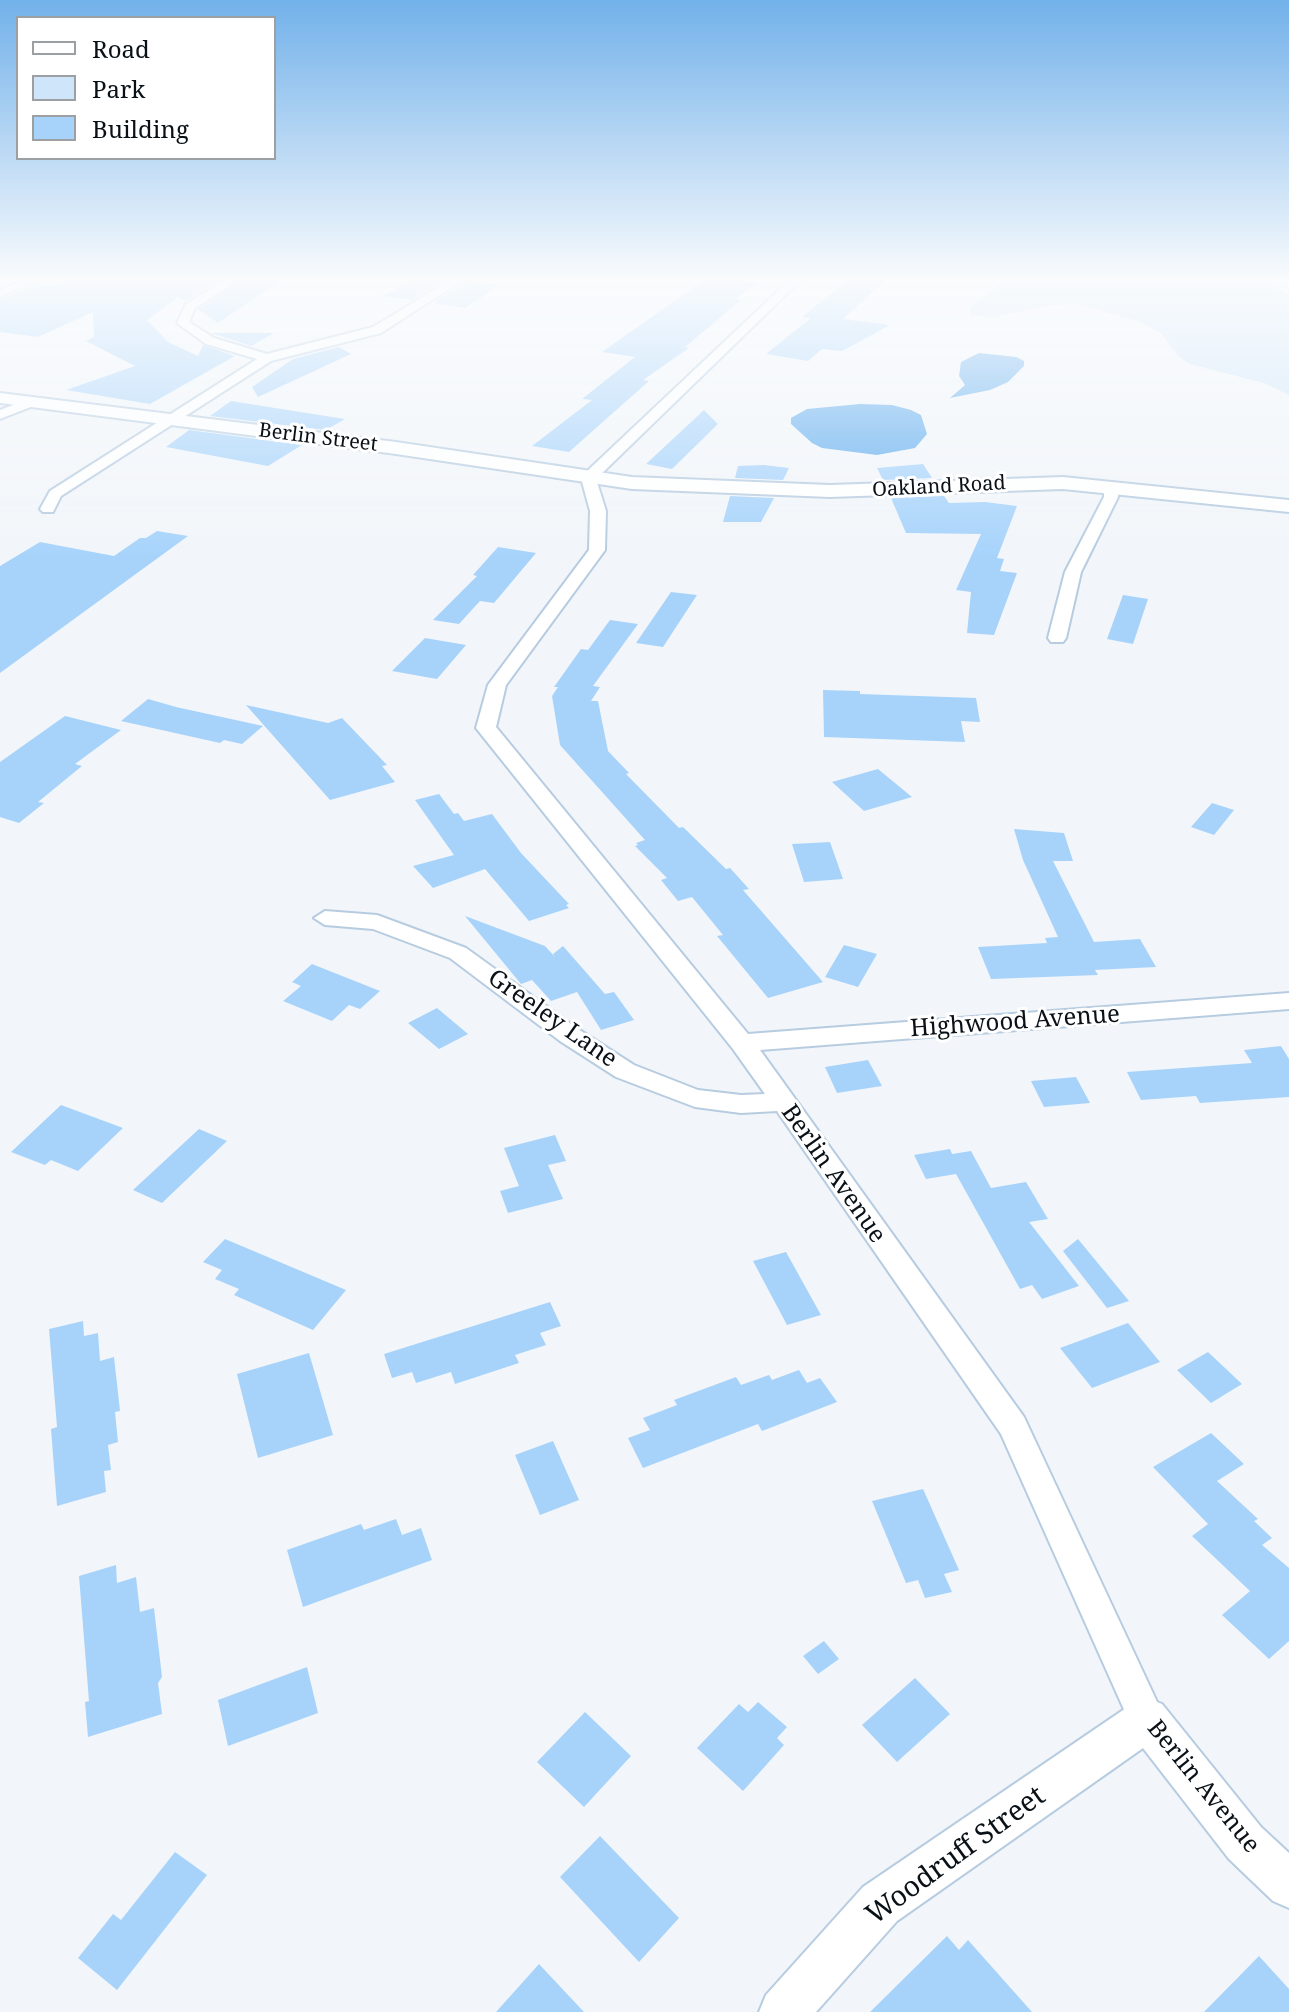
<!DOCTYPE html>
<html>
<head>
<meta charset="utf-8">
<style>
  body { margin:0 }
  #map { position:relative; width:1289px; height:2012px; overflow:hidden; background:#f2f6fa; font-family:"Noto Serif",serif }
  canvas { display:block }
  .legend { position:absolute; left:16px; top:16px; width:260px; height:144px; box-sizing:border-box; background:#fff; border:2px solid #9da0a2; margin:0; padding:10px 14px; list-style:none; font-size:24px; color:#091117 }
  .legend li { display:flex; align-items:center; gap:16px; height:40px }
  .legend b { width:40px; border:2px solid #9da0a2 }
</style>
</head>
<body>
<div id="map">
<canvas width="1289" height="2012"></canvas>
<ul class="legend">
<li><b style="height:10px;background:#fff"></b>Road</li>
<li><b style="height:22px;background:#cfe6fa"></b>Park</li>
<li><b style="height:22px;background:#a7d3fb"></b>Building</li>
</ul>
</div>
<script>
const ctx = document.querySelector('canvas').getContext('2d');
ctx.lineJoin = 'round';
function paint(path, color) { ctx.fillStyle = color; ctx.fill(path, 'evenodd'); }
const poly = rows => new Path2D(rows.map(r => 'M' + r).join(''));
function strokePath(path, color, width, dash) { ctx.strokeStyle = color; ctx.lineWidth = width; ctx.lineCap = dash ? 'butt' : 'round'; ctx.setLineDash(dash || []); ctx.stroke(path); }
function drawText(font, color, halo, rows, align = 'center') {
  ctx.font = font + ' "Noto Serif",serif'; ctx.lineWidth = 6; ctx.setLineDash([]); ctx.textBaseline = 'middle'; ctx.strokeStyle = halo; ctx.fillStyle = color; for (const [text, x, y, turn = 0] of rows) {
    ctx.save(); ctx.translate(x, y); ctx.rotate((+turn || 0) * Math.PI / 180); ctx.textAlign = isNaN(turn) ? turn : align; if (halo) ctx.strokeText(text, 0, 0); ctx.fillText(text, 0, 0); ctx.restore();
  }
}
paint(poly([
  [1009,276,1247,276,1266,283,1289,294,1289,395,1264,383,1190,364,1178,356,1161,333,1141,322,1077,304,1053,305,995,317,971,316,970,308]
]), '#cfe6fa');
paint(poly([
  [979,353,1016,357,1024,361,1024,366,1008,382,990,390,950,398,965,385,959,376,961,362],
  [860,404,892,405,911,410,921,415,927,434,915,448,877,455,822,448,812,443,791,424,791,418,807,409]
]), '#61adee');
paint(poly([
  [81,276,113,280,113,276,228,276,185,301,178,297,147,320,168,342,198,356,203,345,235,356,150,404,66,390,135,366,86,341,94,337,93,312,38,337,0,332,0,300,37,284,55,286],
  [248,276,283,276,275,281,280,281,218,323,198,309],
  [422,276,447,278,412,300,382,296],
  [853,276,890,276,843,319,890,325,842,351,822,349,808,361,766,354,811,318,802,317],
  [707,278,758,283,735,299,741,300,685,347,689,348,643,380,649,381,569,452,532,446,592,400,582,399,635,357,602,352],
  [467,281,500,285,465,308,433,303],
  [211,333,274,333,251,346],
  [339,347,351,354,258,397,252,387,293,359],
  [231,401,345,419,326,430,210,416],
  [704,410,718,424,672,469,646,464],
  [189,430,302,445,268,466,166,447],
  [923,464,932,478,883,480,877,468],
  [764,465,789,468,783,480,735,478,738,466],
  [730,496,774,498,761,522,723,522],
  [944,496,949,503,985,502,1017,506,997,558,1004,559,1000,571,1017,573,994,635,967,633,971,592,956,590,981,534,906,533,891,498],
  [157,531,188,536,0,673,0,566,40,542,114,556,140,538,146,538],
  [498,547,536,553,494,603,480,601,459,624,433,620,477,576,473,575],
  [671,592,697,595,663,647,636,643],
  [1123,595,1148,599,1133,644,1107,639],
  [610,620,638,624,593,686,600,687,591,701,598,701,608,751,629,773,626,774,679,828,683,827,726,869,730,868,749,889,743,890,823,982,768,998,717,936,723,935,692,897,678,901,661,880,667,878,635,846,638,845,636,843,645,840,560,745,552,696,558,687,554,687,581,649,588,650],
  [425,638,466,645,437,679,392,671],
  [823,690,860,691,860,694,976,698,980,722,961,721,965,742,824,737],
  [148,699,176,707,263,726,242,744,224,740,220,743,121,721],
  [246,705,328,723,342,718,387,765,382,766,395,782,330,800],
  [65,716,121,730,75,764,82,766,38,802,44,803,19,823,0,817,0,762],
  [878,769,912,797,864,811,832,782],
  [439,794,454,814,458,813,464,821,492,814,521,853,569,904,566,905,569,908,529,921,485,869,433,888,413,866,454,855,415,800],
  [1212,803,1234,810,1214,835,1191,827],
  [1014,829,1064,833,1073,861,1053,861,1094,942,1140,939,1156,967,1095,970,1098,975,991,979,978,947,1047,943,1045,938,1058,937,1023,860],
  [830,842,843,879,804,882,792,844],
  [465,916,545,946,555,957,553,954,563,946,605,994,614,992,634,1020,601,1030,577,992,551,1001,532,980,521,984],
  [844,945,877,954,858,987,825,977],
  [312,964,380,991,360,1009,349,1005,332,1021,283,1001,301,986,292,982],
  [437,1008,468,1034,439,1049,408,1023],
  [1281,1046,1289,1059,1289,1097,1200,1103,1196,1096,1141,1100,1127,1072,1252,1063,1244,1050],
  [868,1060,882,1086,837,1093,825,1067],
  [1076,1077,1090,1103,1044,1107,1031,1081],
  [61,1105,123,1128,78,1171,51,1160,45,1165,11,1152],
  [199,1129,227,1141,162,1203,133,1190],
  [555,1135,566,1161,548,1165,563,1199,508,1213,500,1191,519,1186,504,1148],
  [950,1149,952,1154,971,1151,991,1188,1026,1182,1048,1219,1029,1222,1079,1286,1042,1299,1032,1285,1020,1289,956,1174,926,1179,914,1155],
  [225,1239,346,1290,313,1330,234,1295,239,1289,215,1279,222,1270,203,1262],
  [1078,1239,1129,1301,1107,1308,1063,1251],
  [786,1252,821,1315,787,1325,753,1261],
  [550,1302,561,1326,540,1333,546,1345,515,1355,519,1363,455,1384,451,1372,416,1383,412,1372,392,1378,384,1354],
  [83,1321,84,1336,98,1333,100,1361,114,1357,120,1411,115,1412,118,1442,108,1445,111,1470,104,1471,106,1492,57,1506,51,1429,57,1427,49,1329],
  [1128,1323,1160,1362,1092,1388,1060,1348],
  [1208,1352,1242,1384,1211,1403,1177,1370],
  [309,1353,333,1435,258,1458,237,1374],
  [799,1370,807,1383,820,1378,837,1402,762,1431,758,1424,643,1468,628,1438,650,1430,643,1418,677,1405,674,1400,736,1377,741,1385,769,1375,772,1380],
  [1211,1433,1244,1464,1217,1481,1258,1519,1254,1521,1272,1538,1262,1545,1289,1568,1289,1641,1269,1659,1222,1615,1250,1591,1192,1536,1208,1524,1153,1467],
  [553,1441,579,1500,540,1515,515,1455],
  [923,1489,959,1570,944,1574,952,1592,925,1598,918,1580,906,1583,872,1501],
  [396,1519,402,1535,421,1528,432,1560,303,1607,287,1550,361,1524,364,1530],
  [116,1565,117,1583,136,1577,140,1612,154,1608,162,1677,158,1683,162,1714,88,1737,85,1702,89,1701,79,1576],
  [824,1641,839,1659,818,1674,803,1656],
  [307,1667,318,1713,228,1746,218,1700],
  [915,1678,950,1714,897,1762,862,1725],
  [758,1702,787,1727,777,1738,784,1745,743,1791,697,1748,739,1704,748,1712],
  [585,1712,631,1756,584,1807,537,1762],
  [600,1836,679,1918,639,1962,560,1877],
  [175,1852,207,1875,117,1990,78,1958,113,1914,121,1920],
  [947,1936,959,1950,968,1940,1032,2012,870,2012],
  [1259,1956,1289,1989,1289,2012,1204,2012],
  [539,1964,584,2012,496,2012]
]), '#a7d3fb');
const minor = poly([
  [34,276,47,276,0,297,0,290,34,276],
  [233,276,245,276,195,308,189,322,214,338,267,354,373,327,457,276,469,276,381,333,271,361,61,496,53,512,43,512,40,509,50,491,257,359,206,344,177,323,186,304,233,276],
  [794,276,805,276,596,479,606,511,605,550,506,685,496,727,748,1034,1289,993,1289,1009,760,1050,1024,1417,1165,1719,1160,1732,1147,1737,1134,1732,1001,1434,777,1111,741,1113,695,1107,616,1077,560,1041,450,958,373,929,325,925,314,918,325,911,377,915,466,948,578,1029,634,1065,698,1090,741,1095,765,1094,733,1049,476,728,488,685,589,550,590,511,581,478,583,475,794,276],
  [31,398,38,402,36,405,0,419,0,410,31,398],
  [1111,483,1118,487,1118,497,1081,572,1066,638,1063,642,1051,642,1048,638,1065,572,1104,497,1104,487,1111,483]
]);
const tertiary = poly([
  [1147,1698,1162,1704,1261,1827,1289,1853,1289,1908,1273,1901,1229,1859,1143,1748,897,1921,816,2012,759,2012,766,1995,863,1887,1132,1704,1147,1698]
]);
const secondary = poly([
  [0,393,396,442,632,477,830,485,1063,477,1289,500,1289,512,1063,489,830,497,632,489,396,454,0,403,0,393]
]);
strokePath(minor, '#b7cce0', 4);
strokePath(tertiary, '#b7cce0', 4);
strokePath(secondary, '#b7cce0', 4);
paint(minor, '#fff');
paint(tertiary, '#fff');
paint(secondary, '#fff');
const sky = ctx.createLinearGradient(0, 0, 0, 557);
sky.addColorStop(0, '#72b1ea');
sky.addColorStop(0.5, '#f9fbfd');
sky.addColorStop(1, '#f9fbfd00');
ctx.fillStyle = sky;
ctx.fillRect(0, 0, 1289, 557);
drawText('20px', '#091117', '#fff', [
  ["Berlin Street",318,438,7],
  ["Oakland Road",939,487,-3]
]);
drawText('24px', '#091117', '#fff', [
  ["Greeley Lane",552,1019,35],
  ["Highwood Avenue",1015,1022,-4],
  ["Berlin Avenue",833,1174,55],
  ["Berlin Avenue",1203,1787,51]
]);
drawText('28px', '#091117', '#fff', [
  ["Woodruff Street",956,1856,-36]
]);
</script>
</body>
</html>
